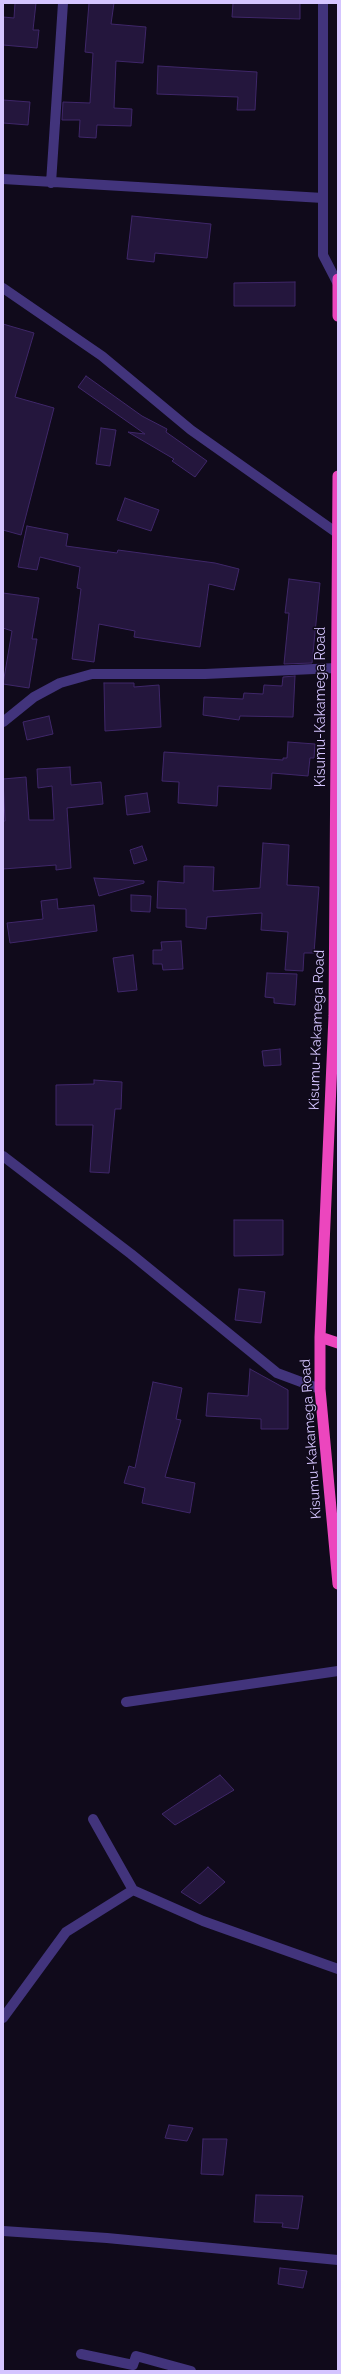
<!DOCTYPE html>
<html>
<head>
<meta charset="utf-8">
<style>
  body { margin:0 }
  #map { position:relative; width:341px; height:2374px; overflow:hidden; background:#100a1b; font-family:Raleway,sans-serif }
  canvas { display:block }
  .frame { position:absolute; inset:0; border:4px solid #d5c5ff; pointer-events:none }
</style>
</head>
<body>
<div id="map">
<canvas width="341" height="2374"></canvas>
<div class="frame"></div>
</div>
<script>
const ctx = document.querySelector('canvas').getContext('2d');
ctx.lineJoin = 'round';
function paint(path, color) { ctx.fillStyle = color; ctx.fill(path, 'evenodd'); }
const poly = rows => new Path2D(rows.map(r => 'M' + r).join(''));
function strokePath(path, color, width, dash) { ctx.strokeStyle = color; ctx.lineWidth = width; ctx.lineCap = dash ? 'butt' : 'round'; ctx.setLineDash(dash || []); ctx.stroke(path); }
function drawText(font, color, halo, rows, align = 'center') {
  ctx.font = font + ' Raleway,sans-serif'; ctx.lineWidth = 3; ctx.setLineDash([]); ctx.textBaseline = 'middle'; ctx.strokeStyle = halo; ctx.fillStyle = color; for (const [text, x, y, turn = 0] of rows) {
    ctx.save(); ctx.translate(x, y); ctx.rotate((+turn || 0) * Math.PI / 180); ctx.textAlign = isNaN(turn) ? turn : align; if (halo) ctx.strokeText(text, 0, 0); ctx.fillText(text, 0, 0); ctx.restore();
  }
}
const building = poly([
  [15,3,36,3,33,30,39,30,37,48,3,45,3,17,14,18,15,3],
  [89,3,114,3,111,24,146,27,143,63,116,61,114,108,132,109,131,126,97,125,96,138,79,137,80,120,62,120,63,102,90,103,93,53,85,52,89,3],
  [233,3,300,3,300,19,232,17,233,3],
  [158,66,257,72,255,110,237,110,238,97,157,94,158,66],
  [3,100,30,102,28,125,3,123,3,100],
  [132,216,211,224,207,258,155,253,154,262,127,259,132,216],
  [295,282,295,306,234,306,234,283,295,282],
  [3,324,34,333,15,397,54,408,21,535,3,530,3,324],
  [86,376,142,416,167,429,166,432,207,461,195,477,172,461,174,459,128,432,145,434,78,387,86,376],
  [101,428,116,430,110,466,96,464,101,428],
  [125,498,159,510,151,531,117,520,125,498],
  [27,526,68,534,66,546,117,553,118,550,215,563,239,569,234,590,209,584,200,647,134,637,135,631,99,624,94,662,72,659,81,589,77,588,80,567,40,557,37,570,18,567,27,526],
  [289,579,320,583,312,663,284,664,289,613,285,613,289,579],
  [3,593,39,598,32,639,37,639,29,688,3,684,12,631,3,628,3,593],
  [295,676,293,717,240,716,239,720,203,715,204,697,243,699,244,693,263,694,264,685,282,686,283,677,295,676],
  [104,683,134,683,134,687,159,685,161,727,105,731,104,683],
  [49,716,53,734,27,740,23,722,49,716],
  [288,742,315,744,314,758,310,758,308,776,272,773,271,789,218,786,217,806,178,803,179,782,162,781,164,752,283,760,283,758,287,758,288,742],
  [70,767,71,785,101,782,103,804,67,808,71,868,56,870,56,865,3,869,3,821,5,821,3,779,26,777,29,820,54,820,52,786,38,788,37,769,70,767],
  [147,793,150,812,127,815,125,796,147,793],
  [263,843,289,845,287,885,319,887,314,953,304,953,303,971,285,970,288,932,261,930,262,913,207,917,206,929,186,927,186,909,157,908,158,881,184,883,184,866,214,867,213,891,260,888,263,843],
  [142,846,147,860,134,864,130,850,142,846],
  [94,878,144,881,144,883,99,896,94,878],
  [131,895,151,896,150,912,131,911,131,895],
  [57,899,58,909,94,905,97,931,10,943,7,923,43,919,41,901,57,899],
  [181,941,183,969,163,970,162,964,153,964,153,950,162,950,161,942,181,941],
  [133,955,137,990,118,992,113,958,133,955],
  [267,973,297,974,295,1005,274,1003,274,998,265,997,267,973],
  [280,1049,281,1065,264,1066,262,1051,280,1049],
  [94,1080,122,1082,121,1109,115,1109,109,1173,90,1172,93,1125,56,1125,56,1085,94,1084,94,1080],
  [234,1220,283,1220,283,1255,234,1256,234,1220],
  [239,1289,265,1292,261,1323,235,1320,239,1289],
  [250,1369,288,1390,288,1429,261,1429,261,1419,206,1416,208,1393,248,1396,250,1369],
  [153,1382,182,1388,176,1419,181,1420,165,1477,195,1483,190,1513,142,1503,145,1488,124,1483,129,1466,135,1468,153,1382],
  [220,1775,234,1790,175,1825,162,1814,220,1775],
  [208,1867,225,1882,200,1904,181,1892,208,1867],
  [169,2125,193,2128,187,2141,165,2138,169,2125],
  [203,2139,227,2139,223,2175,201,2174,203,2139],
  [256,2195,303,2196,298,2229,282,2227,283,2223,254,2222,256,2195],
  [280,2268,307,2271,303,2288,278,2284,280,2268]
]);
paint(building, '#24163d');
strokePath(building, '#3f2769', 1);
strokePath(poly([
  [323,3,323,255,338,284],
  [3,179,323,198],
  [51,183,63,3],
  [3,288,102,356,191,430,337,533],
  [3,722,34,697,60,683,92,674,205,674,336,668],
  [3,1156,131,1254,277,1373,320,1389],
  [126,1702,338,1671],
  [93,1819,133,1890,203,1921,338,1969],
  [3,2018,66,1932,133,1890],
  [3,2231,107,2238,338,2260],
  [81,2354,133,2365,136,2356,191,2371]
]), '#42347c', 10);
strokePath(poly([
  [338,279,338,316],
  [338,476,334,1016,320,1337,320,1389,338,1584],
  [320,1337,338,1343]
]), '#ec46be', 11);
drawText('14px', '#d5c5ff', '#100a1b', [
  ["Kisumu-Kakamega Road",321,707,-90],
  ["Kisumu-Kakamega Road",317,1030,-88],
  ["Kisumu-Kakamega Road",311,1439,-94]
]);
</script>
</body>
</html>
